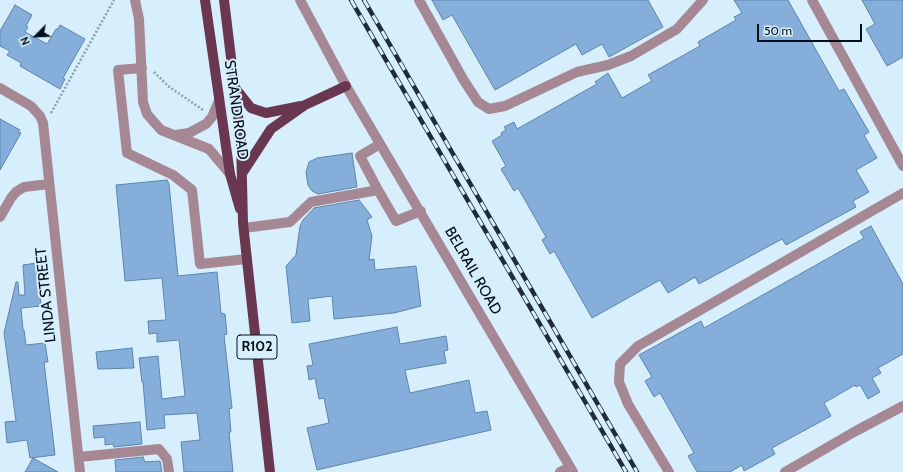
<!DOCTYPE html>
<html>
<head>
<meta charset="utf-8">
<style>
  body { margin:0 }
  #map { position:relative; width:903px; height:472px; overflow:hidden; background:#d7effc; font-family:Cabin,sans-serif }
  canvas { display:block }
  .north { position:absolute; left:16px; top:16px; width:40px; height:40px; -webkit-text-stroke:3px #d7effc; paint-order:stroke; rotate:246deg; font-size:11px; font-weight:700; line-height:16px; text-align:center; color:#000e19 }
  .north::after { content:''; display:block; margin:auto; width:14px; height:18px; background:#000e19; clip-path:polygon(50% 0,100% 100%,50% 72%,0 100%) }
  .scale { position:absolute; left:757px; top:24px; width:105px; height:18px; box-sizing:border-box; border:2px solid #000e19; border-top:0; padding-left:5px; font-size:12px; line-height:14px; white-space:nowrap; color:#000e19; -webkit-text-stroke:3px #d7effc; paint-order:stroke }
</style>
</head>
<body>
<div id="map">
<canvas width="903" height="472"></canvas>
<div class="north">N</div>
<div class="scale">50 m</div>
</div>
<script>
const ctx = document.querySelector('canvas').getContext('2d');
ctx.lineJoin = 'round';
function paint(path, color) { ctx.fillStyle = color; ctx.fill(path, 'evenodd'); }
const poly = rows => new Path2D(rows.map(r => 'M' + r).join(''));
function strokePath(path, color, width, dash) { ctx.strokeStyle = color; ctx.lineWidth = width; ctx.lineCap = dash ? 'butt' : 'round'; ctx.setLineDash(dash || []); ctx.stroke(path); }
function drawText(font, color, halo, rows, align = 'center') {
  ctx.font = font + ' Cabin,sans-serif'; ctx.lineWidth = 4; ctx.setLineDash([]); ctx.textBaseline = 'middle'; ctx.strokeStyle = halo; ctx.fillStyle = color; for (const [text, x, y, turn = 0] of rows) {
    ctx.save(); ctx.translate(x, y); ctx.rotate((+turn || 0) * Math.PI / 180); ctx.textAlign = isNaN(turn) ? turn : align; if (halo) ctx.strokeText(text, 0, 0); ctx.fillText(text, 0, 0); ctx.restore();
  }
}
const building = poly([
  [432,0,648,0,663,27,609,57,602,44,582,55,576,44,495,90,452,15,443,20,432,0],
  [734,0,788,0,839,91,844,89,869,132,864,135,877,158,856,170,869,192,853,201,856,207,786,245,782,239,699,284,695,277,668,293,660,280,592,318,554,251,550,254,542,240,546,237,518,188,514,191,501,169,506,166,492,141,502,135,501,133,506,130,504,127,514,122,517,129,597,84,595,82,608,73,622,98,652,81,648,75,700,46,698,42,736,20,734,17,742,13,734,0],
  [862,0,903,0,903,57,887,66,866,29,875,24,862,0],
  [15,5,32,15,26,26,28,27,25,32,47,44,56,29,58,29,60,25,85,39,63,78,65,79,60,89,20,66,21,63,7,55,10,51,0,46,0,31,15,5],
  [0,119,20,130,18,132,21,133,0,170,0,119],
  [352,153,357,187,318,194,312,191,308,185,306,172,309,162,317,158,352,153],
  [167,180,169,184,178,276,217,272,221,313,225,314,227,334,224,335,232,408,229,409,231,432,229,432,233,472,184,472,181,442,200,440,197,413,164,415,165,428,147,430,143,382,142,382,139,358,158,356,162,399,185,396,179,340,157,342,157,333,149,334,148,321,166,320,162,278,125,281,116,185,167,180],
  [359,200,372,217,367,220,372,236,369,260,374,259,375,270,416,266,421,306,394,313,334,319,332,296,308,299,310,321,292,323,286,266,296,255,300,226,303,220,314,208,359,200],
  [871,226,903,284,903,354,878,368,881,373,872,378,880,392,868,399,860,385,856,387,855,385,824,403,831,416,772,448,775,454,744,471,742,465,730,472,697,472,688,456,694,453,660,393,654,397,645,381,652,377,639,355,701,321,704,328,864,238,860,232,871,226],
  [37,263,41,306,21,308,23,330,24,330,26,345,45,343,48,362,44,362,55,455,30,458,27,440,7,443,5,422,16,421,4,333,16,282,18,282,19,295,25,295,23,265,37,263],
  [397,327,400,344,446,336,448,350,444,351,446,363,405,370,410,393,469,380,475,413,487,411,491,430,317,470,307,428,329,423,324,398,319,399,315,378,309,380,307,366,313,365,309,344,397,327],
  [132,348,134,368,98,369,96,352,132,348],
  [140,422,142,444,114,447,113,444,105,445,105,437,94,438,93,426,140,422],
  [143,457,145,462,160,461,162,472,116,472,115,460,143,457],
  [33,458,58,472,25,472,33,458]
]);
paint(building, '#85afda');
strokePath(building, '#5c84ad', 1);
strokePath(poly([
  [154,72,168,86,203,110],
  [51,113,114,0]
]), '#8a9eab', 2.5, [2, 2]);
strokePath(poly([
  [135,0,139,19,143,102,147,114,161,130,209,149,230,174],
  [300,0,346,86,573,472],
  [419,0,463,79,478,102,489,109,505,106,577,72,608,65,631,56,677,29,703,0],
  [812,0,903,166],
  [142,68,118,70,127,153,173,175,192,190,200,264,247,259],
  [0,88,31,106,40,116,43,123,80,472],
  [176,135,189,133,206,124,212,117,218,103],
  [378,190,360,156,380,144],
  [0,217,11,198,16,192,24,187,49,184],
  [244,228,290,222,311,202,378,190,396,221,421,211],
  [79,457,159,449,167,459,169,472],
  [560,472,570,467],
  [669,472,628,404,619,382,620,364,638,346,903,193],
  [785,472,854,432,903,406]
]), '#a68895', 10);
strokePath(poly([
  [205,0,230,174,240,209],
  [224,0,241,140,243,223,270,472],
  [236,89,251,108,266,113,301,106],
  [243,172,271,129,305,105,346,86]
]), '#693850', 10);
const rail = poly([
  [351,0,626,472],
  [364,0,637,472]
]);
strokePath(rail, '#1e2d39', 4.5);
strokePath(rail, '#d7effc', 3, [9]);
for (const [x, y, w] of [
  [257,347,40]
]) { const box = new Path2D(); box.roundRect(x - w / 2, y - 12, w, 24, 3); ctx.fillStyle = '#d7effc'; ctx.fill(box); strokePath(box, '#000e19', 1); }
drawText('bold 14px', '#000e19', null, [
  ["R102",257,347]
]);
drawText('15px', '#000e19', '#d7effc', [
  ["STRAND ROAD",236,110,82],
  ["BELRAIL ROAD",473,271,60],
  ["LINDA STREET",46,295,-96]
]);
</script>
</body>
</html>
